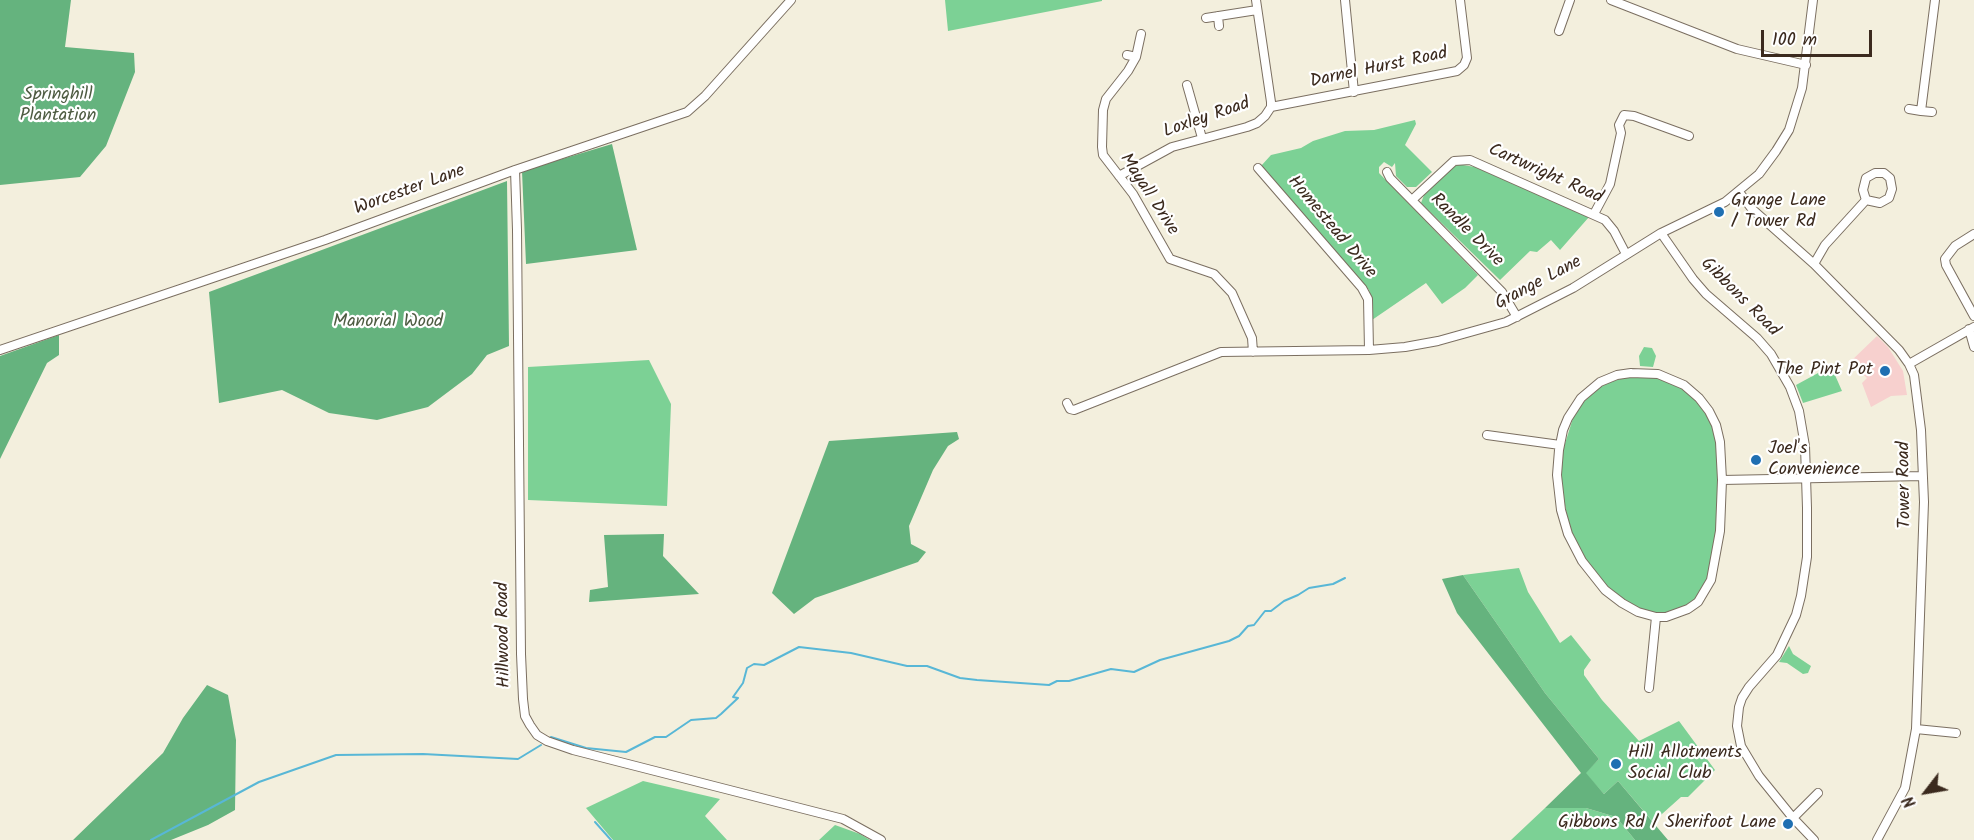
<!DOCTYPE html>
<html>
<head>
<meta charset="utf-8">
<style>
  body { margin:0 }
  #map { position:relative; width:1974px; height:840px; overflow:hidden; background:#f3efdd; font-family:Kalam,sans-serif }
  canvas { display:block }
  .north { position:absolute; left:1896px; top:762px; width:60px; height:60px; -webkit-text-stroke:4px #fff; paint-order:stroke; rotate:239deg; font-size:16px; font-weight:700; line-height:24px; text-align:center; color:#3b2a1e }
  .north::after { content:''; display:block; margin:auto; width:21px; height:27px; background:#3b2a1e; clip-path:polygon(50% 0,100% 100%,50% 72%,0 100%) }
  .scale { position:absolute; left:1761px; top:30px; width:111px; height:27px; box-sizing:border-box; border:3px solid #3b2a1e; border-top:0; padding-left:8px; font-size:18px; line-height:21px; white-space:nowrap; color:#3b2a1e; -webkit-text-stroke:4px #fff; paint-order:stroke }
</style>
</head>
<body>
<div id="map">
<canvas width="1974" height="840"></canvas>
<div class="north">N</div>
<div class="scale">100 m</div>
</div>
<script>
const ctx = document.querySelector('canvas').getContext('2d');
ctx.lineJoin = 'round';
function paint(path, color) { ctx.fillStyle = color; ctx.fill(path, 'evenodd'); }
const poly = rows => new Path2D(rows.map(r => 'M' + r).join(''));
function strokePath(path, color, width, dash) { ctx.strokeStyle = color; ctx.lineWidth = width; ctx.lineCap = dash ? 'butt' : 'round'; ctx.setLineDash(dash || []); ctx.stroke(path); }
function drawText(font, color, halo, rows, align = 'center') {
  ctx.font = font + ' Kalam,sans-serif'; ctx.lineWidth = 4.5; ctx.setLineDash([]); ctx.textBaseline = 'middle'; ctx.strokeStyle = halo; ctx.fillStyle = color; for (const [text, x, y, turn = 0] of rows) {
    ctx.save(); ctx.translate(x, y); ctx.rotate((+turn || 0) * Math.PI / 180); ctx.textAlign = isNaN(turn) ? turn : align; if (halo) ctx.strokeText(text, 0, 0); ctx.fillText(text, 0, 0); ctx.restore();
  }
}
paint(poly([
  [1877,336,1888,347,1903,371,1907,395,1891,396,1871,407,1862,383,1867,378,1850,362]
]), '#f7d0ce');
paint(poly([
  [945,0,1102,0,1102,1,948,31],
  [1415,120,1416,124,1405,145,1432,172,1416,187,1407,187,1396,176,1395,163,1392,167,1384,162,1379,167,1379,173,1478,275,1465,288,1442,304,1426,283,1372,320,1371,301,1369,290,1261,166,1271,155,1301,148,1313,141,1345,131,1374,130],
  [1457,164,1475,167,1589,217,1560,250,1551,240,1537,252,1530,251,1500,280,1421,203,1424,195],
  [1644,347,1652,348,1656,356,1653,367,1640,366,1639,356],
  [649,360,671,404,667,506,528,500,528,367],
  [1831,366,1842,391,1803,403,1796,385],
  [1631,376,1652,376,1681,386,1699,401,1711,421,1717,441,1717,528,1707,579,1702,591,1694,600,1683,607,1664,613,1644,611,1624,601,1603,583,1584,558,1570,531,1561,485,1562,453,1574,415,1580,405,1599,388,1610,382],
  [1519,568,1528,592,1560,643,1571,635,1591,660,1584,670,1584,675,1602,700,1639,741,1679,721,1715,770,1688,797,1681,797,1653,822,1618,781,1604,794,1585,773,1599,759,1545,693,1463,575],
  [1789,646,1793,654,1811,666,1808,673,1803,674,1787,663,1779,662],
  [643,781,720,799,705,816,727,840,613,840,586,808],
  [1545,808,1586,808,1616,817,1635,840,1511,840],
  [835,825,860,834,870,840,819,840]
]), '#7cd195');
paint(poly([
  [0,0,71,0,65,47,134,53,135,72,106,146,80,177,0,185],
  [612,144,637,250,526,264,522,171],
  [507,181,509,346,487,355,472,374,428,407,377,420,329,413,282,390,219,403,209,292],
  [59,335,59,355,47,363,0,459,0,356],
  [957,432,959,439,948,446,933,470,909,526,911,544,926,552,918,562,815,598,794,614,772,593,829,441],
  [664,534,663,556,699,594,589,602,590,590,608,587,604,535],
  [1463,575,1545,693,1599,759,1586,773,1604,794,1618,781,1668,840,1635,840,1616,817,1586,808,1545,808,1581,773,1457,613,1442,579],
  [207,685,228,695,236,740,235,810,208,825,171,840,73,840,163,753,183,718]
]), '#65b37e');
strokePath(poly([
  [551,737,586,748,626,752,655,737,666,737,691,720,716,718,721,714,738,698,733,697,743,683,747,668,754,664,764,665,799,647,851,653,907,666,927,666,960,678,977,680,1049,685,1057,681,1069,681,1111,669,1134,672,1160,660,1229,641,1239,636,1248,626,1254,625,1265,611,1271,611,1284,601,1298,595,1309,588,1333,584,1345,578],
  [595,822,611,840],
  [151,840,259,782,336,755,423,754,518,759,541,745]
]), '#58b7d6', 2);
const minor = poly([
  [1345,0,1354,92],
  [1611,0,1737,49,1806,65],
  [1218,16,1219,26],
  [1206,18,1257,10],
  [1559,31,1570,0],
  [1141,34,1136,57,1128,71,1106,99,1103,110,1102,147,1103,155,1133,194,1170,259,1214,274,1232,293,1252,338,1253,352],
  [1127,55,1136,57],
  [1187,85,1202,138],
  [1271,107,1457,71,1464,65,1467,58,1460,0],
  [1909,109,1921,111],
  [1932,112,1921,111,1935,0],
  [1258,168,1362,288,1368,299,1369,350],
  [515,170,517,230,521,654,523,699,525,716,530,725,537,735,547,741,573,750,843,819,881,840],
  [1387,172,1390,178,1502,292,1517,317],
  [1119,176,1172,147,1247,127,1257,123,1265,116,1271,107,1271,102,1256,0],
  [1739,192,1752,209,1814,264,1899,350,1909,364,1914,375,1921,430,1924,502,1916,729,1905,788,1877,840],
  [1412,200,1454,161,1470,160,1605,220,1614,231,1626,254],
  [1594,214,1610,184,1621,133,1619,125,1624,115,1634,116,1689,136],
  [1661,233,1693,279,1706,294,1757,338,1771,354,1790,387,1799,411,1805,446,1807,508,1807,557,1801,596,1796,615,1777,655,1749,687,1742,698,1739,707,1737,726,1741,746,1759,776,1793,818,1814,840],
  [1974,234,1955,246,1945,259,1946,265,1974,316],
  [1814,264,1825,245,1866,200,1863,190,1866,178,1875,173,1884,173,1890,178,1892,189,1889,198,1880,203,1866,200],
  [1969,329,1974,347],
  [0,350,325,240,515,170,687,112,705,96,791,0],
  [1909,364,1974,327],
  [1631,373,1658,374,1684,385,1699,398,1709,411,1716,425,1720,442,1722,480,1720,531,1711,580,1698,602,1688,609,1666,617,1656,617,1638,612,1622,603,1605,590,1582,561,1568,534,1561,510,1557,475,1559,450,1563,430,1568,418,1581,398,1600,382,1617,375,1631,373],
  [1067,403,1070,409,1074,410,1221,352,1369,350,1405,347,1438,341,1506,322,1573,288,1661,233,1725,202,1759,174,1776,151,1789,130,1802,88,1813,0],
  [1487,435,1560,445],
  [1722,480,1923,476],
  [1649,688,1656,617],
  [1916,729,1956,733],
  [1793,818,1818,793]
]);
strokePath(minor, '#7b6f61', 10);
strokePath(minor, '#fff', 8);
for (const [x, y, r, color] of [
  [1719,212,6,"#1f6fb2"],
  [1885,371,6,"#1f6fb2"],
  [1756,460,6,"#1f6fb2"],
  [1616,764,6,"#1f6fb2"],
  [1788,824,6,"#1f6fb2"]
]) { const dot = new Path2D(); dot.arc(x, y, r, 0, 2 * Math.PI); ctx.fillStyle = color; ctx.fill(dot); strokePath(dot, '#fff', 2); }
drawText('18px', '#3b2a1e', '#fff', [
  ["Darnel Hurst Road",1379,69,-12],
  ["Loxley Road",1207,119,-19],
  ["Cartwright Road",1545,175,24],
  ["Worcester Lane",410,191,-20],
  ["Mayall Drive",1148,195,57],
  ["Homestead Drive",1331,228,50],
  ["Randle Drive",1466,231,45],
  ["Grange Lane",1539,284,-28],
  ["Gibbons Road",1739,298,45],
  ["Tower Road",1906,485,-91],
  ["Hillwood Road",505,635,-91]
]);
drawText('18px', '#4e5c42', '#fff', [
  ["Springhill",58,96],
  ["Plantation",58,117],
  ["Manorial Wood",388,323]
]);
drawText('18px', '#3b2a1e', '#fff', [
  ["Grange Lane",1731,202],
  ["/ Tower Rd",1731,223],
  ["The Pint Pot",1873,371,"right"],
  ["Joel's",1768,450],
  ["Convenience",1768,471],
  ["Hill Allotments",1628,754],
  ["Social Club",1628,775],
  ["Gibbons Rd / Sherifoot Lane",1776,824,"right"]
], 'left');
</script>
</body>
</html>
